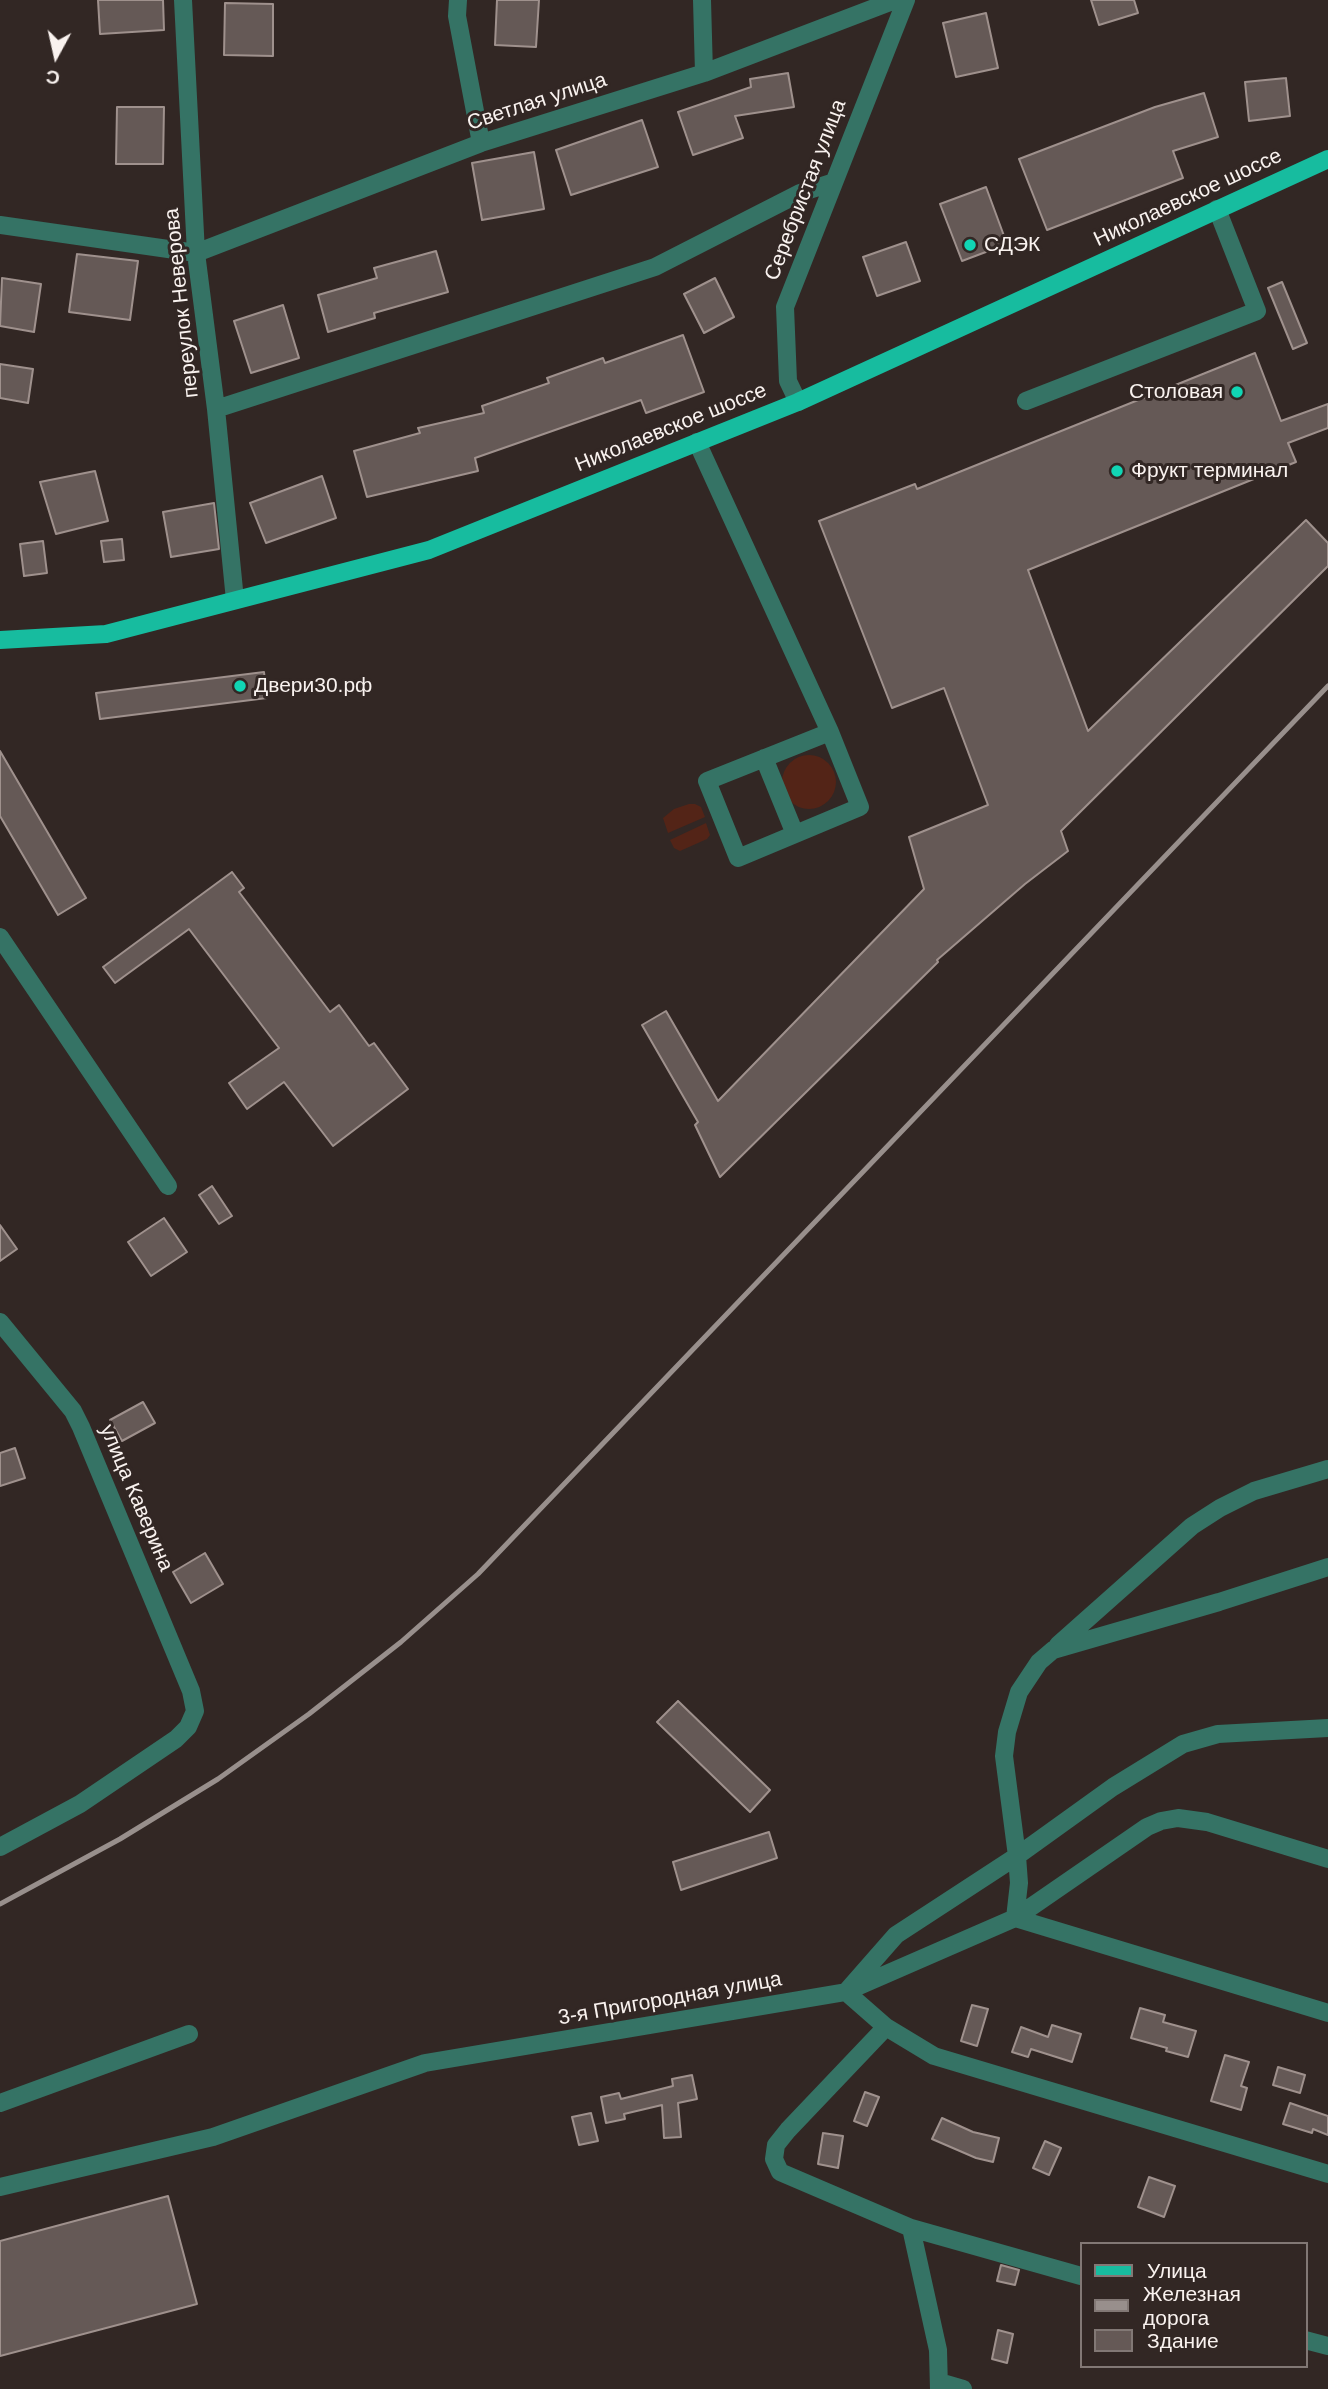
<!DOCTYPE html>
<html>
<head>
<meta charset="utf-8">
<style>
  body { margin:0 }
  #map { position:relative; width:1328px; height:2389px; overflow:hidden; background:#322724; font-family:Arial,sans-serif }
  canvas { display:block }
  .legend { position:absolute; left:1080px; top:2242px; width:228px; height:126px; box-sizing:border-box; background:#322724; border:2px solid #827875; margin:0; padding:9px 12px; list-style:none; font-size:21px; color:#f9f2ef }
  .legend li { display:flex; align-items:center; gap:14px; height:35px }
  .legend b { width:35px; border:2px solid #827875 }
  .north { position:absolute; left:21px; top:21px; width:70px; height:70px; -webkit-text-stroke:5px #322724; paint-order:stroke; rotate:188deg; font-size:19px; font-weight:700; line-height:28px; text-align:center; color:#f9f2ef }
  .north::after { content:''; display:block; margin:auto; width:24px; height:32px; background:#f9f2ef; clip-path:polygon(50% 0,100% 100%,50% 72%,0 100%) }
</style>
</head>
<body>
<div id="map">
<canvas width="1328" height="2389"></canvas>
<ul class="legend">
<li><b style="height:9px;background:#17bc9f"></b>Улица</li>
<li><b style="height:9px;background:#988f8c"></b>Железная дорога</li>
<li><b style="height:19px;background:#655956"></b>Здание</li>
</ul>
<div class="north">С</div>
</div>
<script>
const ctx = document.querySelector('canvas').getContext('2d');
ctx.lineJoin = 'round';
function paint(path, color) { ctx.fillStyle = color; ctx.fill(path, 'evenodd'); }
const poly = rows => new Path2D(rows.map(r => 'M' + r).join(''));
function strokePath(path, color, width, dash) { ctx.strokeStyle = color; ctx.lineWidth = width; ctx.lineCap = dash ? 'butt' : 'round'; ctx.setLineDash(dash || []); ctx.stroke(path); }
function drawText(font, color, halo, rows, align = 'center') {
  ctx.font = font + ' Arial,sans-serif'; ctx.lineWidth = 6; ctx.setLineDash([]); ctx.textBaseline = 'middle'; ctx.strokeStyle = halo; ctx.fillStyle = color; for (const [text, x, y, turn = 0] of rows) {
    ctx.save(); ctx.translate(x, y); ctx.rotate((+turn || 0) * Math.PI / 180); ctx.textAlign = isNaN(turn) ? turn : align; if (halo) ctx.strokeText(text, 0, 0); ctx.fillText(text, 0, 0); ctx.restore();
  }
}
paint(poly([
  '782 782a27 27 0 1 1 54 0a27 27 0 1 1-54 0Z',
  [689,804,695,804,701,807,705,817,668,833,663,818,674,809],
  [706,823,710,835,707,839,680,851,674,848,670,840]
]), '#532417');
const building = poly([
  [98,0,163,0,164,30,100,34,98,0],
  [497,0,539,0,536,47,495,45,497,0],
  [1091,0,1134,0,1138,13,1099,25,1091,0],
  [225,3,273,4,273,56,224,55,225,3],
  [986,13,998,68,956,77,943,23,986,13],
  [788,73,794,107,735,116,743,138,693,155,678,112,751,87,750,79,788,73],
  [1286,78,1290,116,1249,121,1245,82,1286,78],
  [1204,93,1218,137,1173,151,1183,178,1047,230,1019,159,1155,107,1204,93],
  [117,107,164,107,163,164,116,164,117,107],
  [642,120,658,167,571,195,556,150,642,120],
  [534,152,544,209,482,220,472,163,534,152],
  [986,187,1007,244,962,261,940,204,986,187],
  [906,242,920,281,877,296,863,257,906,242],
  [436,251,448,292,374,313,375,318,328,332,318,295,377,278,374,268,436,251],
  [77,254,138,261,130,320,69,312,77,254],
  [2,278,41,284,34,332,0,326,2,278],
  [715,278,734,317,704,333,684,294,715,278],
  [1282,282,1307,343,1293,349,1268,288,1282,282],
  [283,305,299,358,251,373,234,321,283,305],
  [683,335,704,392,646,413,641,400,475,458,478,471,367,497,354,451,420,433,418,428,484,413,482,406,549,383,547,378,603,358,605,363,683,335],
  [1255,353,1281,421,1328,404,1328,428,1288,443,1296,462,1028,570,1088,731,1306,520,1328,543,1328,566,1061,831,1068,851,1025,884,937,960,938,962,720,1177,695,1125,698,1122,642,1025,666,1011,718,1101,924,889,909,837,988,805,944,688,892,708,819,521,915,484,917,489,1255,353],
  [0,364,33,369,28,403,0,398,0,364],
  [95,471,108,521,56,534,40,482,95,471],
  [322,476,336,518,266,543,250,503,322,476],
  [214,503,219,549,171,557,163,512,214,503],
  [122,539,124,560,104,562,101,541,122,539],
  [43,541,47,573,24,576,20,544,43,541],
  [264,672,267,698,100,719,96,693,264,672],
  [0,751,86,898,58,915,0,816,0,751],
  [232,872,244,888,239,892,330,1012,339,1005,369,1046,374,1043,408,1089,333,1146,284,1082,247,1109,229,1083,279,1048,189,929,115,983,103,967,232,872],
  [212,1186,232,1216,219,1224,199,1195,212,1186],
  [164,1218,187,1252,151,1276,128,1242,164,1218],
  [0,1225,17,1249,0,1261,0,1225],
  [143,1402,155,1423,122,1441,110,1420,143,1402],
  [15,1448,25,1478,0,1486,0,1453,15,1448],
  [205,1553,223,1584,191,1603,173,1572,205,1553],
  [678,1701,770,1790,750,1812,657,1722,678,1701],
  [769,1832,777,1858,681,1890,673,1862,769,1832],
  [972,2005,988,2009,977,2046,961,2041,972,2005],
  [1140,2008,1165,2015,1163,2022,1196,2031,1188,2057,1166,2051,1167,2048,1131,2038,1140,2008],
  [1052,2025,1081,2034,1072,2062,1031,2049,1028,2057,1012,2052,1021,2027,1048,2037,1052,2025],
  [1225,2055,1249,2062,1241,2086,1247,2088,1241,2110,1211,2101,1225,2055],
  [1278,2067,1305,2075,1300,2093,1273,2085,1278,2067],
  [692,2075,697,2099,678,2103,681,2137,664,2138,662,2105,624,2114,625,2119,606,2123,601,2097,619,2093,621,2099,673,2086,672,2079,692,2075],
  [865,2092,879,2097,867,2126,854,2121,865,2092],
  [1290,2103,1328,2116,1328,2135,1313,2129,1312,2133,1283,2124,1290,2103],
  [591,2113,598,2141,579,2145,572,2117,591,2113],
  [942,2118,973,2132,999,2138,993,2162,976,2158,932,2139,942,2118],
  [823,2133,843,2136,838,2168,818,2164,823,2133],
  [1045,2141,1061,2148,1049,2175,1033,2168,1045,2141],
  [1149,2177,1175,2186,1164,2217,1138,2207,1149,2177],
  [168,2196,197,2304,0,2356,0,2241,168,2196],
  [1001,2265,1019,2270,1015,2285,997,2281,1001,2265],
  [998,2330,1013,2334,1007,2363,992,2359,998,2330]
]);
paint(building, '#655956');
strokePath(building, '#9f918d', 2);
strokePath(poly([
  [183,0,196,253,216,409,235,600],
  [458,0,457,16,481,143],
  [702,0,704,73],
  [0,225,196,253,481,143,704,73,895,0],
  [1026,401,1257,311,1217,209],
  [798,402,788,381,785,307,906,0],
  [216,409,655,267,800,193,834,182],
  [697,442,830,732,860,807,738,858,707,781,830,732],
  [764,758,795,834],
  [0,937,168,1186],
  [0,1322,73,1411,81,1427,191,1691,195,1711,188,1727,176,1739,80,1804,0,1847],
  [1328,1567,1219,1602,1053,1650,1039,1662,1019,1692,1007,1732,1004,1756,1017,1856,1019,1883,1015,1918,1328,2013],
  [1058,1645,1192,1526,1220,1508,1254,1491,1328,1469],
  [852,1989,1015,1918,1147,1827,1161,1821,1178,1818,1207,1822,1328,1859],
  [846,1992,896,1935,1017,1856,1113,1787,1183,1744,1218,1734,1328,1728],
  [886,2027,788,2130,776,2145,774,2159,780,2172,911,2228],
  [0,2103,189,2034],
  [0,2187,213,2137,425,2063,846,1992,886,2027,934,2056,1328,2174],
  [1305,2340,1328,2346],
  [939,2382,963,2389],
  [939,2389,938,2350,911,2228,1081,2276]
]), '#357365', 18);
strokePath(poly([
  [0,640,106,634,429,550,798,402,1328,159]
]), '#17bc9f', 18);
strokePath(poly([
  [0,1904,120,1839,218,1779,309,1714,401,1642,478,1574,1328,686]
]), '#988f8c', 5);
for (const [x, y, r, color] of [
  [970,245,7,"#11d5b4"],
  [1237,392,7,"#11d5b4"],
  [1117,471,7,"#11d5b4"],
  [240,686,7,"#11d5b4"]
]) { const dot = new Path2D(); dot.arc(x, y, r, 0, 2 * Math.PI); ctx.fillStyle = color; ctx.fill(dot); strokePath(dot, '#322724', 2.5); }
drawText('21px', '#f9f2ef', '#322724', [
  ["Светлая улица",537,102,-18],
  ["Серебристая улица",806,190,-69],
  ["Николаевское шоссе",1188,198,-25],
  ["переулок Неверова",182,303,-96],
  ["Николаевское шоссе",671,428,-22],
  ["улица Каверина",136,1498,67],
  ["3-я Пригородная улица",670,1999,-10]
]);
drawText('21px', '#f9f2ef', '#322724', [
  ["СДЭК",984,245],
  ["Столовая",1223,392,"right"],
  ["Фрукт терминал",1131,471],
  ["Двери30.рф",254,686]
], 'left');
</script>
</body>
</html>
